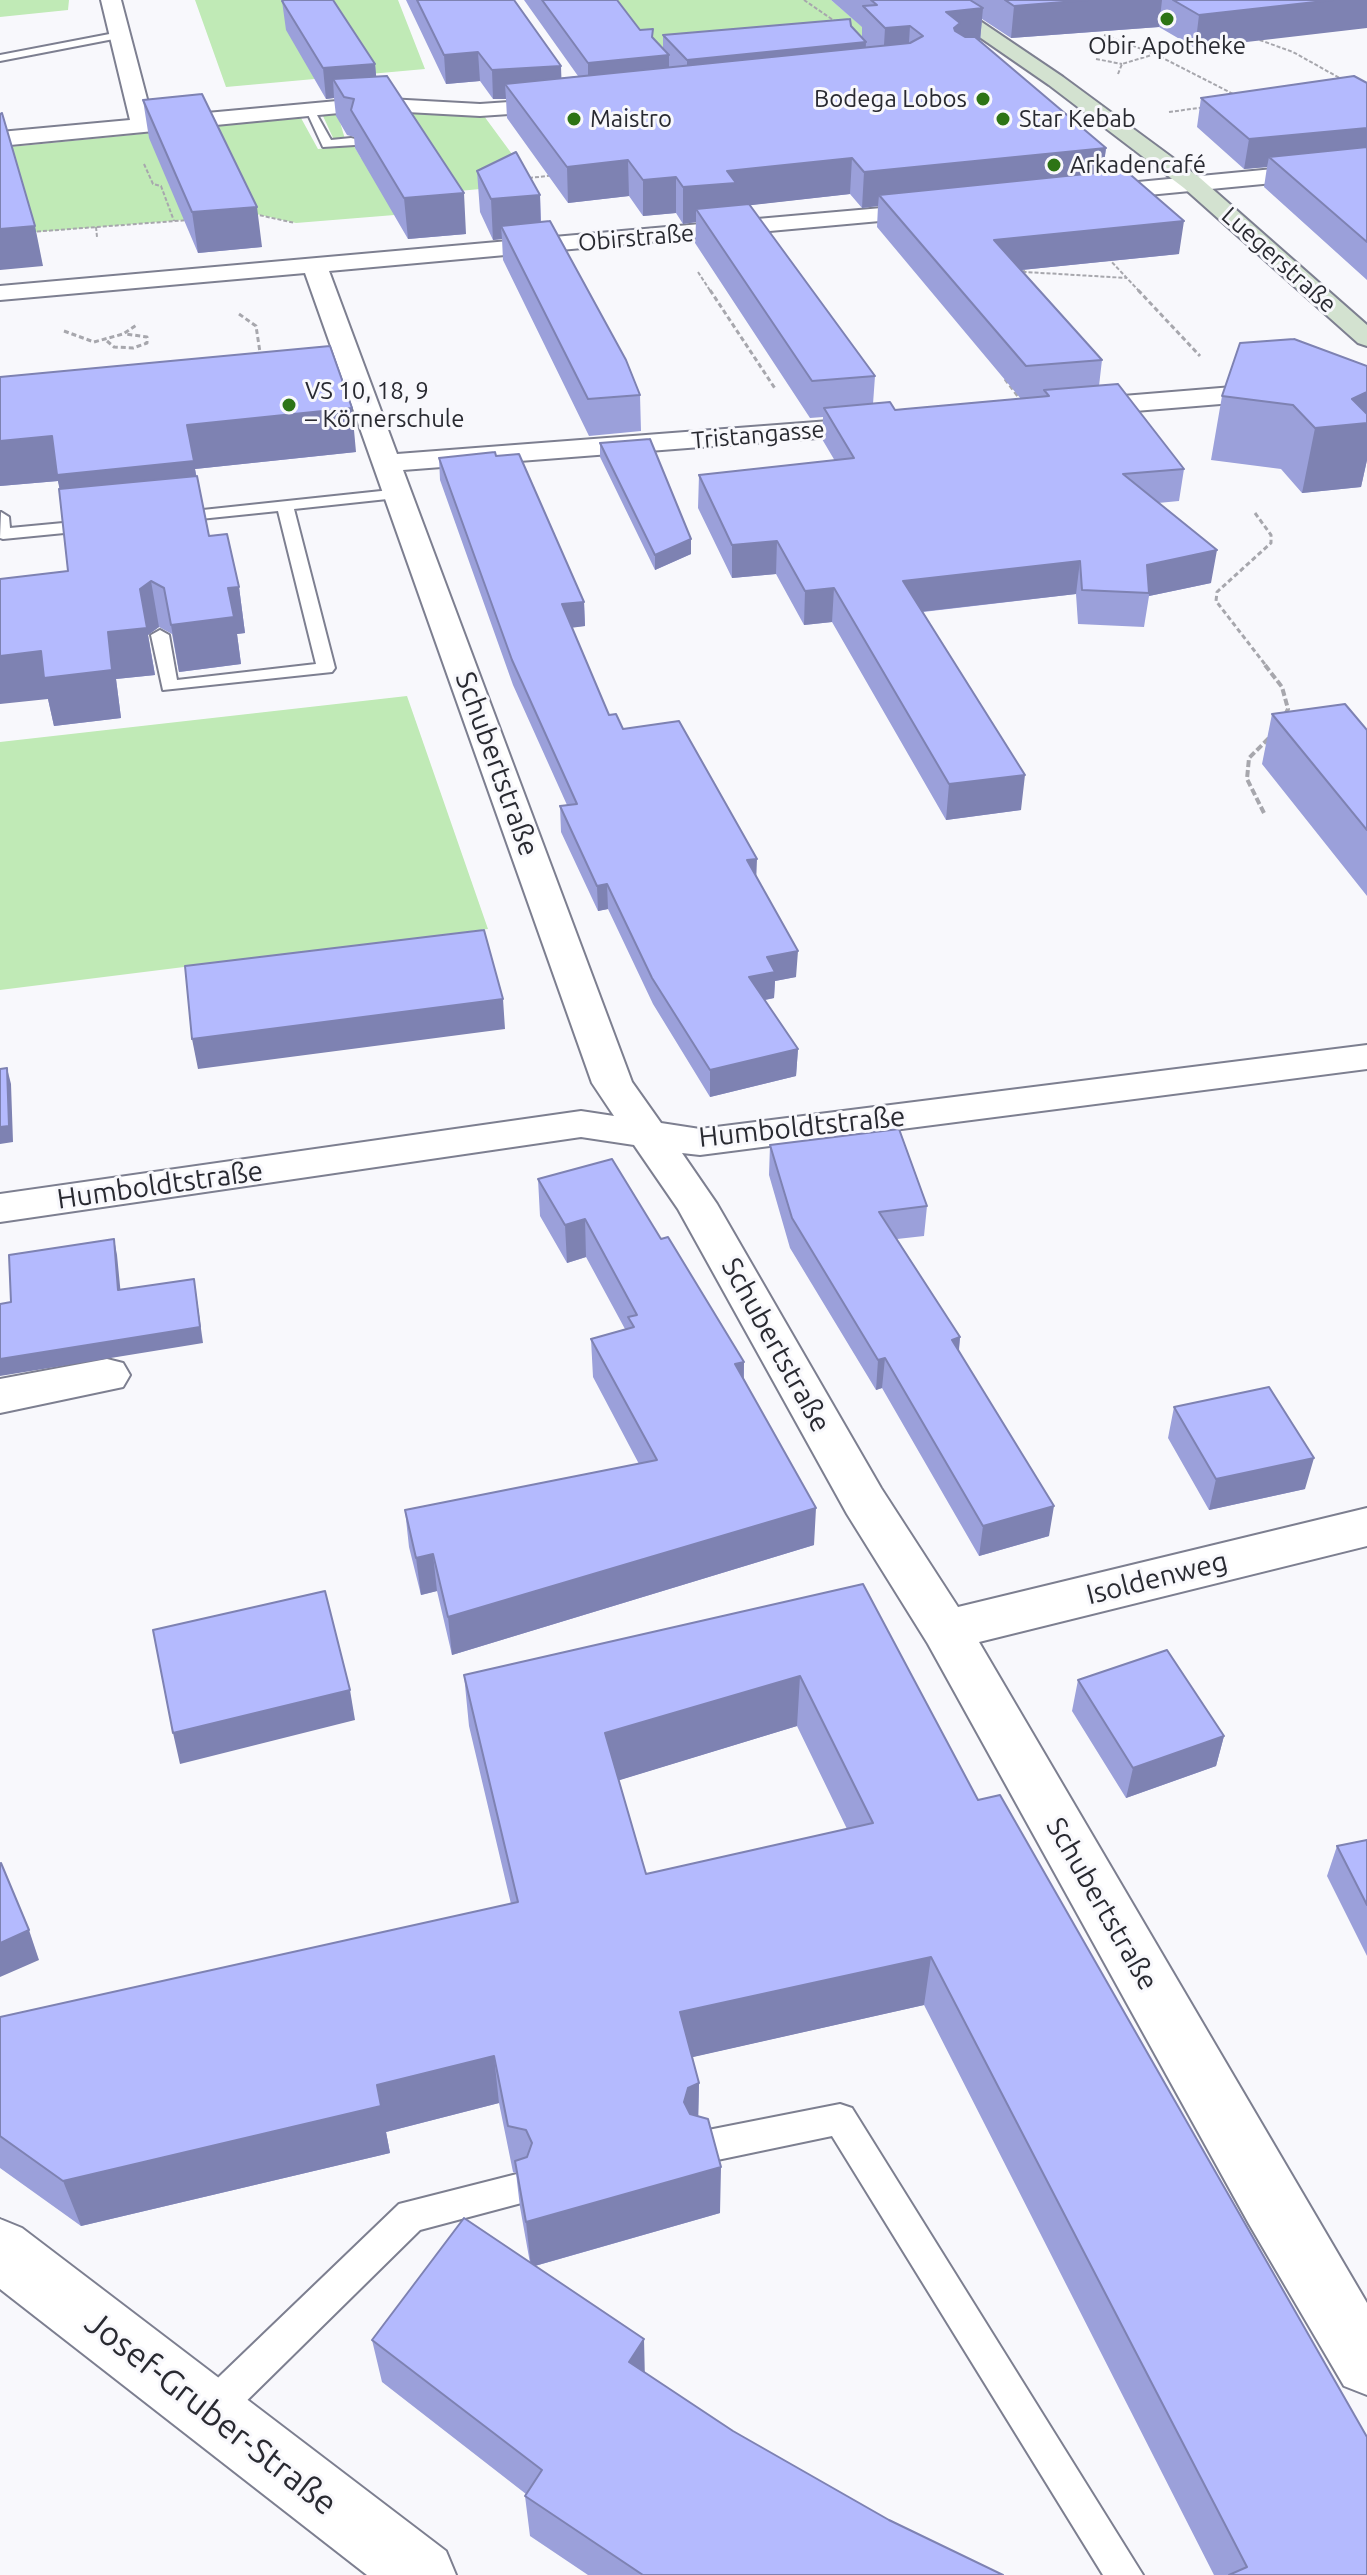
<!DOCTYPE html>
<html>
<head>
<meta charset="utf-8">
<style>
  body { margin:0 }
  canvas { display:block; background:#f8f8fc }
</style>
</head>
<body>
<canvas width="1367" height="2575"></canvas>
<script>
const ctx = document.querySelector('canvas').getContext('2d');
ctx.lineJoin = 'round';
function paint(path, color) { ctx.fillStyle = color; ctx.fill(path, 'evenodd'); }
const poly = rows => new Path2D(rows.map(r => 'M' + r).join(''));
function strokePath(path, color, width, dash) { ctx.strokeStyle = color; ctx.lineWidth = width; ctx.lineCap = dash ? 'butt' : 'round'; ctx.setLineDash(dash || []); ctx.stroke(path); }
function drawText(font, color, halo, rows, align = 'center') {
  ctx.font = font + ' Ubuntu,sans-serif'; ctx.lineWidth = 6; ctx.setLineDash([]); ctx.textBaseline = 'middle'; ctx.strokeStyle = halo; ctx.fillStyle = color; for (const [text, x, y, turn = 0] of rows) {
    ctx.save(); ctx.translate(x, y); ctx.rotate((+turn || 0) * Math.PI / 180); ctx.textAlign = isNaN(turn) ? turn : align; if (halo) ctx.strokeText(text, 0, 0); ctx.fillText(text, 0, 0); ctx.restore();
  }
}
paint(poly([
  [0,0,69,0,68,10,0,17],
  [195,0,398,0,425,69,226,87],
  [586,0,831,0,878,40,656,57],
  [373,111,484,116,534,184,448,192,456,210,296,223,256,214,0,235,0,148,301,118,318,149,354,146,361,158,414,152,340,122,345,139,334,140,323,116],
  [407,696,488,929,0,990,0,742]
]), '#c0eab6');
const lane = poly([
  [120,32,124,37,0,61,0,55,120,32],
  [305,108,313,108,331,140,351,138,355,139,355,145,323,147,305,108],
  [400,489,408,494,406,497,294,509,335,668,332,672,163,690,151,635,160,630,169,635,177,680,316,664,278,511,171,522,165,520,165,514,400,489],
  [1,512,9,517,10,528,95,520,103,525,95,530,3,539,0,538,1,512],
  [840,2104,852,2108,1143,2575,1103,2575,832,2136,703,2163,691,2158,687,2147,691,2136,703,2131,840,2104],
  [517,2174,529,2179,534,2190,529,2201,420,2230,224,2423,211,2428,198,2423,193,2410,198,2397,399,2204,517,2174]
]);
const street = poly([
  [101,0,121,0,152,118,370,98,480,104,568,98,579,104,568,110,480,116,370,110,0,146,0,132,130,120,101,0],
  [1367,160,1367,174,1086,201,1074,194,1086,187,1367,160],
  [938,203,946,205,950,210,946,215,329,271,397,454,882,417,892,419,896,425,892,431,882,433,403,470,632,1082,661,1123,700,1129,1367,1045,1367,1069,700,1155,682,1153,717,1204,881,1488,958,1607,1367,1508,1367,1546,979,1642,1367,2303,1367,2395,1344,2386,1249,2224,928,1644,847,1514,678,1209,634,1145,581,1137,0,1222,0,1194,581,1111,614,1116,592,1083,305,273,0,300,0,286,938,203],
  [1367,376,1367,392,1074,416,1064,414,1060,408,1064,402,1074,400,1367,376],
  [107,1359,123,1363,130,1375,123,1387,0,1413,0,1379,107,1359],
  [0,2219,22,2228,446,2551,456,2575,367,2575,0,2289,0,2219]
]);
const secondary = poly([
  [926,0,949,0,1063,77,1200,178,1367,325,1367,346,1358,343,1184,188,1049,85,926,0]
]);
strokePath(lane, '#7d7f90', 4);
strokePath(street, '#7d7f90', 4);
strokePath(secondary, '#7d7f90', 4);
strokePath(poly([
  [804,0,836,22],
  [1104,35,1155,54,1237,96],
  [1254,38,1293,52,1345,81],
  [1096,59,1122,64],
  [1118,74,1122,64,1155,54],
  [1169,112,1206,107],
  [144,164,153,184,161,186,174,221],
  [529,178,556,175],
  [254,214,295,223],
  [96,227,97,237],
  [31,232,189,220],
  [1108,258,1140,292],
  [1019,266,1025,272,1127,278],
  [698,272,711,292]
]), '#a7a7ad', 2, [4, 2]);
strokePath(poly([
  [710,290,776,390],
  [1138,290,1200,356],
  [239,314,256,326,261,359],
  [64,331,94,342,123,334,138,324],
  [107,341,114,347,133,348,147,343,147,337,126,334],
  [1005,379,1023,403],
  [1255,513,1271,535,1271,543,1217,592,1216,601,1267,667]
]), '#a7a7ad', 3, [5, 3]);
strokePath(poly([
  [1265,665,1282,687,1288,709,1285,715],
  [1264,813,1247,779,1249,758,1271,736]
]), '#a7a7ad', 4, [7, 3]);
paint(lane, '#fff');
paint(street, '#fff');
paint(secondary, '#d3e2d0');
paint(poly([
  [406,0,514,0,561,66,561,78,578,76,524,0,617,0,640,30,652,37,663,49,663,35,851,26,862,37,862,27,831,0,1367,0,1195,48,1159,27,1011,38,982,19,980,41,1106,148,1103,172,1179,254,1021,270,1102,360,1099,386,1184,469,1179,501,1158,503,1211,583,1149,596,1144,627,1078,624,1076,594,923,612,1021,810,946,820,832,622,804,625,776,574,732,578,698,508,699,475,835,461,822,439,823,417,810,418,695,243,696,222,683,224,676,213,643,216,629,196,568,203,507,118,506,99,493,99,480,81,446,84],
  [850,194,862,208,878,206,877,227,1021,399,895,410,873,404,875,376,750,205],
  [282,1,375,64,376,77,466,234,408,239,355,148,354,137,347,135,336,116,334,98,326,99,286,30],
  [1367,83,1367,280,1264,187,1267,167,1244,169,1197,127,1201,98],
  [143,100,262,247,198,253,149,138],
  [477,171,540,195,541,222,640,395,641,431,589,436,503,260,502,239,493,240,480,212],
  [1367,366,1367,460,1361,487,1302,493,1281,469,1211,460,1222,396],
  [0,377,356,452,195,469,209,536,239,587,245,633,237,634,241,664,179,672,172,634,159,627,148,635,155,675,116,679,121,718,54,726,48,699,68,571,60,489,58,481,0,486],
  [600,443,691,554,655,570,600,457],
  [439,458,584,602,585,626,572,627,609,715,756,877,796,977,775,981,774,998,765,1000,798,1049,796,1076,710,1097,653,1004,608,909,598,911,561,832,560,806,567,805,513,685,440,480],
  [1272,714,1367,730,1367,896,1262,764],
  [770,1145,927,1206,924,1236,897,1239,960,1337,959,1351,1049,1536,979,1556,882,1388,876,1390,790,1248,769,1175],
  [538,1179,661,1239,744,1362,744,1379,814,1545,452,1655,437,1591,421,1595,409,1547,405,1510,639,1464,593,1377,591,1339,625,1329,586,1257,567,1263,540,1216],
  [1174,1407,1305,1489,1209,1510,1168,1438],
  [863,1584,1367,2575,1214,2575,924,2005,692,2057,699,2083,698,2116,720,2213,535,2266,644,2339,644,2373,733,2431,889,2520,1003,2575,588,2575,530,2536,525,2496,526,2494,382,2382,372,2340,530,2263,520,2207,516,2173,513,2172,499,2103,386,2132,390,2153,81,2226,0,2168,0,2017,511,1904,469,1726,464,1675],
  [797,1726,847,1829,646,1874,619,1780],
  [1078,1680,1224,1736,1216,1766,1126,1798,1072,1711],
  [1367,1840,1367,1956,1327,1876,1337,1846]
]), '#9ba0da');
paint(poly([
  [1088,0,1162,0,1159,27,1011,38,1014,6],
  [1333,0,1367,0,1367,28,1195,48,1199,15],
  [983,8,980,41,959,43,946,12],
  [910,26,908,59,883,62,885,28],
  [866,42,865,63,687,82,687,60],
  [478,52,480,81,446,84,444,55],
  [669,55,669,84,588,92,588,63],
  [375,64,378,95,333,79,334,98,326,99,323,68],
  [561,66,562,95,505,84,506,99,493,99,492,70],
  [1367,128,1367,158,1269,157,1267,167,1244,169,1249,139],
  [1106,148,1101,184,879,195,878,206,862,208,864,172],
  [852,158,850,194,735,207,696,209,696,222,683,224,683,187,727,171],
  [628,160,629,196,568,203,567,167],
  [676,177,676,213,643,216,643,180],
  [464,193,466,234,408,239,404,198],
  [540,195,541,236,501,226,502,239,493,240,491,199],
  [257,207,262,247,198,253,192,212],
  [1184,221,1179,254,992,273,994,240],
  [35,226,43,266,0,270,0,229],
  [1367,392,1367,460,1361,487,1302,493,1315,428,1352,399],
  [352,408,356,452,195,469,201,506,65,519,58,481,0,486,0,441,187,425],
  [691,539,691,554,655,570,655,555],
  [777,541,776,574,732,578,732,545],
  [1217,550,1211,583,1149,596,1147,565],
  [1080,561,1076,594,901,614,903,581],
  [151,581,159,627,148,635,155,675,116,679,121,718,54,726,48,699,0,704,0,656,108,632,140,589],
  [239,587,245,633,237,634,241,664,179,672,171,625,228,588],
  [834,588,832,622,804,625,805,591],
  [584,602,585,626,563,629,562,604],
  [1025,775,1021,810,946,820,949,784],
  [757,859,756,884,747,860],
  [607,884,608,909,598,911,597,886],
  [798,951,796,977,775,981,774,998,749,1003,749,977,767,957],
  [503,999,505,1029,198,1069,192,1039],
  [798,1049,796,1076,710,1097,710,1070],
  [7,1068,11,1084,13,1142,0,1144,0,1127],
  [585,1219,586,1257,567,1263,565,1225],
  [114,1239,117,1255,122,1306,118,1290],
  [194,1279,203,1343,0,1376,0,1359],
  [960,1337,957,1367,952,1340],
  [885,1358,882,1388,876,1390,878,1360],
  [744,1362,743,1400,735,1364],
  [1314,1458,1305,1489,1209,1510,1216,1479],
  [1054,1506,1049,1536,979,1556,983,1526],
  [816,1508,814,1545,452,1655,448,1617],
  [433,1554,437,1591,421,1595,416,1558],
  [800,1676,797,1726,607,1784,605,1733],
  [350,1690,355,1720,180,1764,173,1733],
  [1224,1736,1216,1766,1126,1798,1133,1768],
  [29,1930,39,1960,0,1977,0,1943],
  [931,1957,924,2005,680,2060,680,2012],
  [494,2056,499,2103,386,2132,390,2153,81,2226,63,2181,377,2085],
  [699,2083,698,2130,684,2102,688,2088],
  [721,2167,720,2213,531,2267,526,2222],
  [644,2339,645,2381,629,2362]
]), '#7e82b2');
const building = poly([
  [284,0,333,0,375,64,323,68,282,1,284,0],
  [417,0,514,0,561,66,492,70,478,52,444,55,417,0],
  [542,0,617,0,640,30,653,29,652,37,669,55,588,63,542,0],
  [871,0,970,0,983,8,946,12,960,23,954,28,955,31,965,37,975,37,1106,148,864,172,852,158,727,171,736,183,683,187,676,177,643,180,628,160,567,167,505,84,910,43,923,36,910,26,885,28,863,6,877,5,871,0],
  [1005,0,1088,0,1014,6,1005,0],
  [1173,0,1333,0,1199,15,1173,0],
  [850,19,851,26,866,42,687,60,663,35,850,19],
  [387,76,464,193,404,198,351,110,354,99,344,97,333,79,387,76],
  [1354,76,1367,83,1367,128,1249,139,1201,98,1354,76],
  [202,94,257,207,192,212,143,100,202,94],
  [2,113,35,226,0,229,0,114,2,113],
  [1367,147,1367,242,1269,157,1367,147],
  [516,152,540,195,491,199,477,171,516,152],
  [1125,170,1184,221,994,240,1102,360,1026,366,879,195,1125,170],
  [749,204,875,376,812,381,696,209,749,204],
  [550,221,626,360,640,395,588,399,501,226,550,221],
  [1294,339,1367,366,1367,392,1352,399,1367,414,1367,423,1315,428,1293,405,1222,396,1240,343,1294,339],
  [330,346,352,408,187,425,194,461,57,475,52,436,0,441,0,377,330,346],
  [1118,384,1184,469,1123,474,1217,550,1147,565,1149,593,1082,590,1080,561,903,581,1025,775,949,784,834,588,805,591,777,541,732,545,699,475,854,458,824,408,890,402,895,410,905,409,1049,396,1044,390,1118,384],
  [650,439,691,539,655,555,600,443,650,439],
  [495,452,496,456,519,454,584,602,562,604,609,715,616,714,623,729,679,721,757,859,747,860,798,951,767,957,775,972,749,977,798,1049,710,1070,652,978,607,884,597,886,560,806,577,804,512,660,439,458,495,452],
  [197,476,209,536,227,534,239,587,228,588,234,617,171,625,164,588,151,581,140,589,147,628,108,632,112,670,44,678,41,651,0,656,0,579,68,571,59,489,197,476],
  [1345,704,1367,730,1367,830,1272,714,1345,704],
  [484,930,503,999,192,1039,185,966,484,930],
  [7,1068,9,1126,0,1127,0,1069,7,1068],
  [899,1129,927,1206,879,1212,960,1337,952,1340,1054,1506,983,1526,885,1358,878,1360,792,1218,770,1145,899,1129],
  [612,1159,661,1239,668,1237,744,1362,735,1364,816,1508,448,1617,433,1554,416,1558,405,1510,657,1460,591,1339,634,1327,628,1317,637,1315,585,1219,565,1225,538,1179,612,1159],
  [114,1239,118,1290,194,1279,200,1327,0,1359,0,1304,11,1302,9,1255,114,1239],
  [1269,1387,1314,1458,1216,1479,1174,1407,1269,1387],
  [863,1584,978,1800,1000,1795,1367,2437,1367,2575,1229,2575,1247,2567,931,1957,680,2012,699,2083,688,2088,684,2102,690,2114,708,2119,721,2167,526,2222,515,2161,527,2157,532,2143,526,2130,508,2126,494,2056,377,2085,381,2106,63,2181,0,2136,0,2017,518,1902,464,1675,863,1584],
  [800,1676,873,1823,646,1874,605,1733,800,1676],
  [325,1591,350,1690,173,1733,153,1630,325,1591],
  [1167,1650,1224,1736,1133,1768,1078,1680,1167,1650],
  [1367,1840,1367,1905,1337,1846,1367,1840],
  [1,1863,29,1930,0,1943,0,1864,1,1863],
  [464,2218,644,2339,629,2362,733,2431,889,2520,1003,2575,643,2575,525,2496,542,2470,372,2340,464,2218]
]);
paint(building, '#b4bafe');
strokePath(building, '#7e82b2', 2);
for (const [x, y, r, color] of [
  [1167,19,8,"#2d7415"],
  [983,99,8,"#2d7415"],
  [574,119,8,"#2d7415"],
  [1003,119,8,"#2d7415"],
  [1054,165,8,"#2d7415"],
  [289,405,8,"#2d7415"]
]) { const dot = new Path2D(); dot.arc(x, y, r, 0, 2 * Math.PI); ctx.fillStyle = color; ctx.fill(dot); strokePath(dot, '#f8f8fc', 3); }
drawText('24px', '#292a31', '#f8f8fc', [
  ["Obir Apotheke",1167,46,"center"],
  ["Bodega Lobos",967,99,"right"],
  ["Maistro",590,119],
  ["Star Kebab",1019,119],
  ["Arkadencafé",1070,165],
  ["VS 10, 18, 9",305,391],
  ["– Körnerschule",305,419]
], 'left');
drawText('24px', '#292a31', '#f8f8fc', [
  ["Obirstraße",636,238,-5],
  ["Luegerstraße",1279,260,42],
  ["Tristangasse",758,435,-5]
]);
drawText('28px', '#292a31', '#f8f8fc', [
  ["Schubertstraße",497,764,70],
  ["Humboldtstraße",802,1127,-6],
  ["Humboldtstraße",160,1185,-8],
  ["Schubertstraße",776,1345,61],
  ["Isoldenweg",1157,1578,-14],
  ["Schubertstraße",1102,1904,60]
]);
drawText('34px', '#292a31', '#f8f8fc', [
  ["Josef-Gruber-Straße",211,2413,38]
]);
</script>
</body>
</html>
